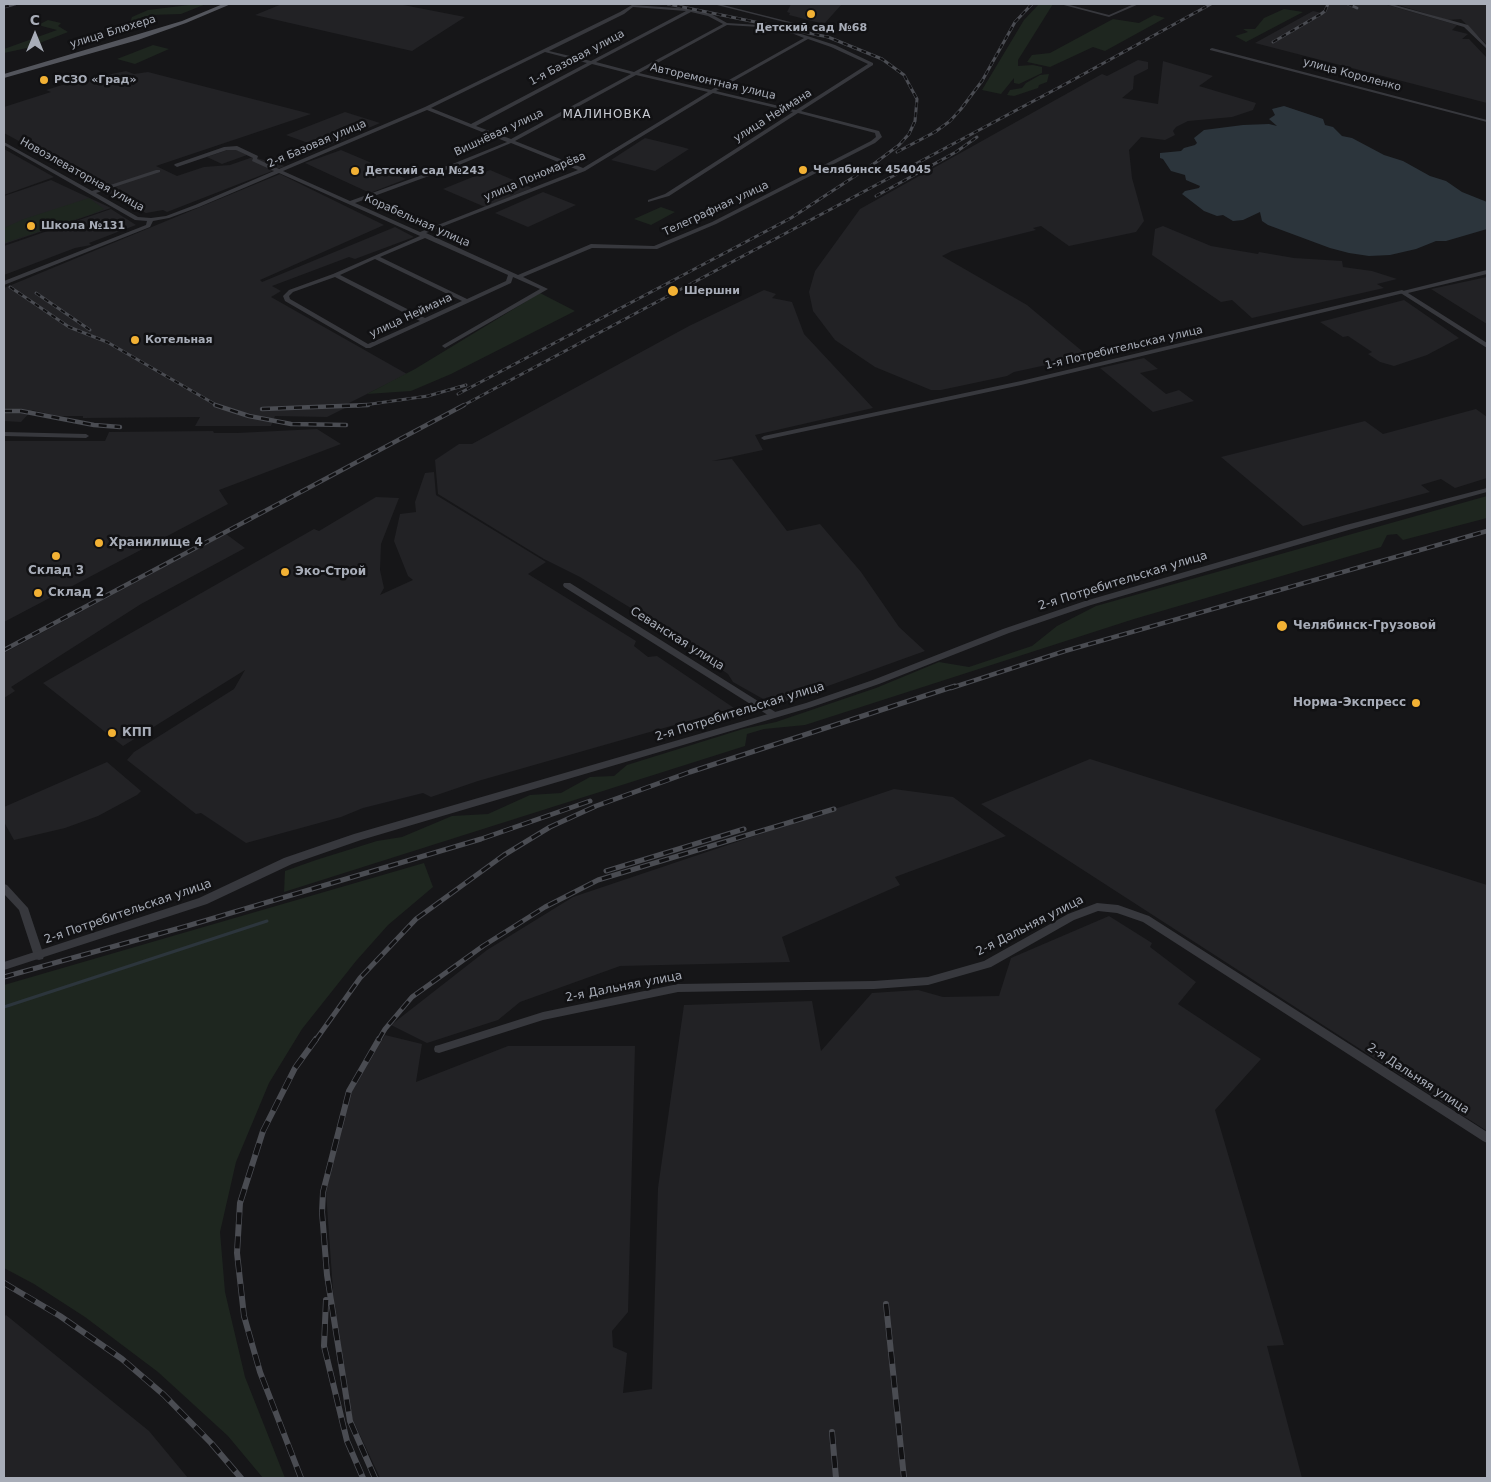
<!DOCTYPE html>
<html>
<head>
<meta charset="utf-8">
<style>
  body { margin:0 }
  #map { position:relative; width:1491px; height:1482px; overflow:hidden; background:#161618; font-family:"DejaVu Sans",sans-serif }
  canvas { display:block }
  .frame { position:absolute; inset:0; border:5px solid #a8adb8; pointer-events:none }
  .north { position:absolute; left:10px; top:10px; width:50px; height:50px; -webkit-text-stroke:4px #111113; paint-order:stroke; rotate:0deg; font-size:14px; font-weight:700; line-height:20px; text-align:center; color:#a8adb8 }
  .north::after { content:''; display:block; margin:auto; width:18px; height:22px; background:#a8adb8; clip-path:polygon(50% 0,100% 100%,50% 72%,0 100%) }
</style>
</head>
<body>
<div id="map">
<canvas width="1491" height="1482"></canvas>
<div class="frame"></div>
<div class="north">С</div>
</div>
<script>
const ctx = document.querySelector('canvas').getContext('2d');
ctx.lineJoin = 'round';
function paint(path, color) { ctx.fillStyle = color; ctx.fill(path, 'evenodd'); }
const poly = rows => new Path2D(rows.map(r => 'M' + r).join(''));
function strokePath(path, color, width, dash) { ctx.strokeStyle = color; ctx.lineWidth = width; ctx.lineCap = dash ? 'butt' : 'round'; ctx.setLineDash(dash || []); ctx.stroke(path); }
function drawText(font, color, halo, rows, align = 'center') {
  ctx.font = font + ' "DejaVu Sans",sans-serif'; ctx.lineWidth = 5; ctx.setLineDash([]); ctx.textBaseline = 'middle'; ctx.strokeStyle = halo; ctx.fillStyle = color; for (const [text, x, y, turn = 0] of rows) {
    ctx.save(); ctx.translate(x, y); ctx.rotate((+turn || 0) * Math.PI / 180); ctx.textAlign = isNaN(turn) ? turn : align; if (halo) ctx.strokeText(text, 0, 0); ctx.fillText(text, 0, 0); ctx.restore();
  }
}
paint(poly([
  [282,4,398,4,465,17,412,51,255,15],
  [791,4,842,4,824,24,789,15,790,13,787,12],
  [1330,4,1384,4,1457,25,1452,30,1468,34,1462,39,1469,39,1487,58,1487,103,1255,43,1313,11,1322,13],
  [1395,4,1487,4,1487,45,1461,19,1447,20],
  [1138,60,1148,62,1148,69,1134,76,1133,89,1122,98,1158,104,1163,61,1213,76,1199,86,1256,103,1253,110,1232,117,1188,121,1176,127,1173,131,1175,135,1165,140,1141,137,1129,150,1132,178,1144,221,1136,232,1069,246,1041,226,1033,228,1036,230,952,251,942,256,1027,305,1088,356,1014,372,1007,376,941,390,931,390,875,367,835,340,813,311,809,292,815,271,860,209,1102,74,1107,76],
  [126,71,134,74,148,72,311,114,156,166,177,176,204,167,230,165,253,157,285,166,167,212,163,210,146,213,95,187,100,185,4,133,4,107,51,92,46,90,72,82],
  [345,112,380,123,322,148,286,135],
  [645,138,682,147,689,149,655,171,611,160],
  [233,148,247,155,222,164,207,157],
  [4,149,54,177,4,195],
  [341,150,367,161,406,179,370,193,305,163],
  [490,170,532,188,485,207,443,189],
  [280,174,384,225,260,280,262,282,395,227,414,237,355,259,349,257,272,286,281,291,271,297,407,374,345,405,345,408,327,417,275,416,271,426,195,426,200,417,83,418,83,416,58,416,32,410,21,422,4,421,4,288],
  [51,180,111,208,4,244,4,196],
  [543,192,576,205,528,227,495,213],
  [111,209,136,225,89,243,87,241,91,245,75,248,4,275,4,246],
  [1163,226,1211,246,1258,254,1259,252,1294,258,1342,261,1343,267,1372,271,1397,279,1377,284,1384,288,1252,318,1232,300,1221,302,1152,255,1155,229],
  [1487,277,1487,324,1431,289],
  [764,290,776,294,772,298,792,302,804,334,873,408,755,435,763,450,712,461,732,459,787,531,820,524,861,572,899,627,925,651,778,704,772,704,733,682,728,674,634,610,580,577,544,559,438,494,435,460,459,444,472,444,689,326],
  [1404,300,1459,338,1427,355,1394,366,1380,362,1368,354,1372,352,1348,336,1343,337,1320,322],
  [1144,358,1158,369,1140,373,1166,394,1179,390,1194,401,1153,412,1100,368],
  [1476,409,1487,417,1487,478,1455,488,1441,479,1421,485,1430,492,1303,526,1221,457,1365,421,1383,434],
  [317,429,341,444,219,490,228,504,4,622,4,441,105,441,109,432,213,431,214,433,237,433],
  [434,472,436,495,546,562,528,574,636,641,634,646,648,657,657,656,734,708,478,781,431,797,423,793,363,808,341,817,246,843,201,813,196,814,127,760,134,752,234,689,245,670,123,746,43,683,314,529,319,531,376,497,399,498,381,544,380,570,384,588,380,595,413,580,408,576,394,541,400,514,416,512,415,502,425,473],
  [226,534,245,548,141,604,11,687,15,691,4,698,4,653],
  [1090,759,1487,885,1487,1131,981,804],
  [107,762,141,791,137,795,98,816,65,828,14,840,4,822,4,807],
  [894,789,953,797,1006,836,895,877,900,885,782,937,790,962,620,966,520,1002,498,1020,427,1043,391,1025,487,950,573,897],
  [1109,916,1152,943,1150,947,1196,982,1178,1004,1261,1059,1215,1110,1284,1345,1267,1346,1302,1478,380,1478,352,1418,334,1305,326,1192,349,1096,385,1035,422,1044,416,1082,508,1046,635,1046,628,1312,612,1331,613,1347,627,1353,623,1393,652,1389,658,1188,684,1005,812,1001,821,1051,872,993,918,990,943,997,999,996,1011,958],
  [6,1315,149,1431,188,1478,4,1478,4,1317]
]), '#222225');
paint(poly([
  [188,4,206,4,181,14,149,15,148,23,136,27,130,23,132,17,148,10,189,5],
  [1039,4,1053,4,1018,60,1018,66,1033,65,1042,67,1042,73,1019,84,1014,83,1014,78,1001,94,982,90,1024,20],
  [1284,9,1303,12,1246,42,1235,36,1248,32,1243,29,1255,29,1264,18],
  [1154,15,1165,18,1105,51,1093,47,1050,67,1027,62,1032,55,1050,53,1113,19,1139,23],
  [48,20,61,23,58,26,68,32,27,48,4,53,4,49,57,30,38,25],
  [153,45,169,49,135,64,117,59],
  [1049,74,1047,82,1039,85,1038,88,1014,96,1007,95,1010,90,1022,88,1026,83,1040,75],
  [89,198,104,209,92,214,4,243,4,228,24,219],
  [661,207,675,212,651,225,634,219],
  [540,293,575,311,451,374,411,391,367,394,415,369],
  [1487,496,1487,518,1403,540,1397,534,1387,535,1381,547,1134,619,805,725,764,729,747,734,745,746,284,892,285,871,316,860,377,841,402,837,452,816,488,814,530,795,561,793,590,777,614,776,627,765,743,729,776,722,876,688,939,662,969,667,1032,646,1057,626,1096,606],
  [424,863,433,887,388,925,356,961,302,1029,269,1083,236,1162,220,1232,225,1292,245,1377,285,1478,263,1478,228,1436,158,1372,85,1317,34,1284,4,1268,4,985]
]), '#1e261f');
paint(poly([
  [1284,106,1323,119,1325,125,1333,127,1342,136,1352,138,1384,155,1403,161,1430,176,1446,181,1462,192,1487,202,1487,229,1446,241,1436,241,1416,249,1390,255,1369,256,1349,253,1330,248,1268,225,1262,221,1260,212,1243,220,1233,221,1223,215,1217,216,1204,211,1182,194,1185,191,1199,188,1200,186,1186,180,1185,175,1171,171,1163,159,1160,158,1160,153,1181,151,1184,148,1195,145,1197,143,1194,138,1204,130,1243,125,1269,124,1277,126,1269,119,1275,115,1272,109]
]), '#2c353c');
strokePath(poly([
  [4,1007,267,921]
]), '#2c353c', 3);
paint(poly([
  [713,4,719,4,818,29,816,30,713,4],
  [1060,4,1066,4,1109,15,1134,4,1139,4,1109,17,1060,4],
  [1385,4,1391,4,1468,25,1487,46,1487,49,1464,27,1385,4],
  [632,5,692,9,711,14,727,23,759,25,795,32,835,45,873,63,873,65,801,111,879,131,882,137,875,143,716,224,657,249,592,248,523,277,548,289,445,348,442,346,443,345,540,289,513,277,511,283,370,348,366,348,285,301,283,296,289,290,333,274,420,236,279,173,199,207,169,218,153,221,150,227,4,285,4,281,146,225,147,221,135,220,4,145,4,142,92,191,156,170,160,170,160,172,96,193,138,217,151,218,166,216,195,205,274,171,252,161,253,158,236,150,227,150,177,167,174,165,175,164,224,147,237,146,258,156,257,159,279,169,425,107,620,12,632,5],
  [633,7,686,11,591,61,549,51,624,14,633,7],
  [691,12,708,16,723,24,634,72,596,62,691,12],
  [727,25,759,27,794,34,804,38,711,90,639,73,727,25],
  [808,39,831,47,868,64,796,110,716,91,808,39],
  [545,52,587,63,471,124,431,108,545,52],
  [592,64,631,74,511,139,476,126,592,64],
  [636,75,708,92,583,168,515,141,636,75],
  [713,93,793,112,665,194,648,200,648,202,669,196,798,113,875,133,876,137,871,141,712,222,654,246,591,244,518,275,426,233,585,171,713,93],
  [427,110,507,142,455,163,350,201,283,171,427,110],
  [511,143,578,170,420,232,355,203,459,165,511,143],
  [425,238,508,275,506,281,467,299,380,257,425,238],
  [375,259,462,301,425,318,340,275,375,259],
  [335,277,420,321,368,344,290,299,289,296,293,292,335,277],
  [1212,48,1487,120,1487,122,1210,50,1210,49,1212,48],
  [1402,290,1404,291,1404,293,1021,385,764,440,761,438,764,436,1021,381,1402,290],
  [4,432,86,434,89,436,86,438,4,436,4,432],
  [564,583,570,583,777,713,778,715,777,717,771,717,564,587,563,585,564,583],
  [4,884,7,885,28,908,44,956,43,959,39,960,35,959,34,956,19,910,4,894,4,884],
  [1097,903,1118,905,1149,916,1487,1132,1487,1143,1483,1141,1143,922,1117,913,1098,911,1074,920,991,967,928,985,874,989,678,992,543,1020,439,1053,435,1052,434,1049,435,1046,439,1045,543,1012,678,984,874,981,928,977,984,961,1068,914,1097,903]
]), '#37383d');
paint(poly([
  [1487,270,1487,274,1408,293,1487,343,1487,348,1399,292,1487,270],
  [1487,488,1487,492,1352,529,1091,605,1009,633,879,684,812,707,361,840,292,864,207,904,4,970,4,962,199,898,284,858,354,834,806,703,873,680,1003,629,1085,601,1346,525,1487,488]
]), '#37383d');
paint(poly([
  [223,4,231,4,186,23,138,40,4,78,4,74,132,36,182,21,223,4]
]), '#53555c');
const railFar3 = poly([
  [1348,4,1357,8],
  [4,7,15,4],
  [1273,42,1321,14,1325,11,1328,4],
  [897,152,935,132,950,121,961,109,982,81,1015,22,1032,4],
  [876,196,956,152,977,137],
  [10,287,69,327,107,342,218,406],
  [36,293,90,330],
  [458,394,791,218,875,163,899,145,909,134,915,121,917,99,904,75,882,59,828,37,668,4],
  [357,406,428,396,466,385],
  [462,406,1071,81,1211,4]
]);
const railFar2 = poly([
  [215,405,249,416,291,424,346,425],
  [262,409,368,405],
  [4,411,21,411,94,425,120,427],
  [4,650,464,405],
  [951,688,1065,651,1487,531]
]);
const railFar1 = poly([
  [606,871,744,829],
  [4,977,187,926,481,839,590,801],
  [315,1041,360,978,416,919,504,855,550,827,596,806,690,772,955,686],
  [378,1041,385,1029,412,997,483,946,545,907,598,880,834,809]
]);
const rail = poly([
  [4,1283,60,1316,122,1359,164,1395,211,1443,241,1478],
  [326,1300,324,1346,347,1441,363,1478],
  [886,1304,904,1478],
  [832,1432,836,1478],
  [301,1478,260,1372,244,1316,237,1253,240,1203,263,1131,295,1068,316,1039],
  [375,1478,350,1421,327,1275,322,1212,323,1192,349,1091,379,1039]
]);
strokePath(railFar3, '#4a4c52', 3);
strokePath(railFar2, '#4a4c52', 4.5);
strokePath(railFar1, '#4a4c52', 5);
strokePath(rail, '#4a4c52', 6);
strokePath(railFar3, '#111113', 2, [5]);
strokePath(railFar2, '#111113', 2.5, [8]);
strokePath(railFar1, '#111113', 3, [10]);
strokePath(rail, '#111113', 4.5, [12]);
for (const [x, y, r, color] of [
  [811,14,5,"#f2b134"],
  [44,80,5,"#f2b134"],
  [803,170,5,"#f2b134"],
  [355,171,5,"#f2b134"],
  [31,226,5,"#f2b134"],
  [673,291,6,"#f2b134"],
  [135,340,5,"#f2b134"],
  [99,543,5,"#f2b134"],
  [56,556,5,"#f2b134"],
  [285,572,5,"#f2b134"],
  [38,593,5,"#f2b134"],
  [1282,626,6,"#f2b134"],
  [1416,703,5,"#f2b134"],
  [112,733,5,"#f2b134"]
]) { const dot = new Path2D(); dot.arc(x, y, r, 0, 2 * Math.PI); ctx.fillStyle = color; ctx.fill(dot); strokePath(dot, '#111113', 2); }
drawText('bold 11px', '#a8adb8', '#111113', [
  ["Детский сад №68",811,28,"center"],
  ["РСЗО «Град»",54,80],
  ["Челябинск 454045",813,170],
  ["Детский сад №243",365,171],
  ["Школа №131",41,226],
  ["Шершни",684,291],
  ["Котельная",145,340]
], 'left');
drawText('11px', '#a8adb8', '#111113', [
  ["улица Блюхера",113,32,-17],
  ["1-я Базовая улица",577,58,-28],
  ["улица Короленко",1352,75,15],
  ["Авторемонтная улица",713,82,13],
  ["улица Неймана",773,116,-32],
  ["Вишнёвая улица",499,133,-25],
  ["2-я Базовая улица",317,144,-23],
  ["Новоэлеваторная улица",82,175,29],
  ["улица Пономарёва",535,177,-23],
  ["Телеграфная улица",716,209,-25],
  ["Корабельная улица",417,221,24],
  ["улица Неймана",411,316,-25],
  ["1-я Потребительская улица",1124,348,-13]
]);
ctx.letterSpacing = '1px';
drawText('12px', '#c9ccd4', '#111113', [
  ["МАЛИНОВКА",607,115]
]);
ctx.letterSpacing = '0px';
drawText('bold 12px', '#a8adb8', '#111113', [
  ["Хранилище 4",109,543],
  ["Склад 3",56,571,"center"],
  ["Эко-Строй",295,572],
  ["Склад 2",48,593],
  ["Челябинск-Грузовой",1293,626],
  ["Норма-Экспресс",1406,703,"right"],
  ["КПП",122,733]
], 'left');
drawText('12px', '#a8adb8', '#111113', [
  ["2-я Потребительская улица",1123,581,-17],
  ["Севанская улица",677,639,32],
  ["2-я Потребительская улица",740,712,-17],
  ["2-я Потребительская улица",128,912,-19],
  ["2-я Дальняя улица",1030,926,-27],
  ["2-я Дальняя улица",624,987,-11],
  ["2-я Дальняя улица",1418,1079,33]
]);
</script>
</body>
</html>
